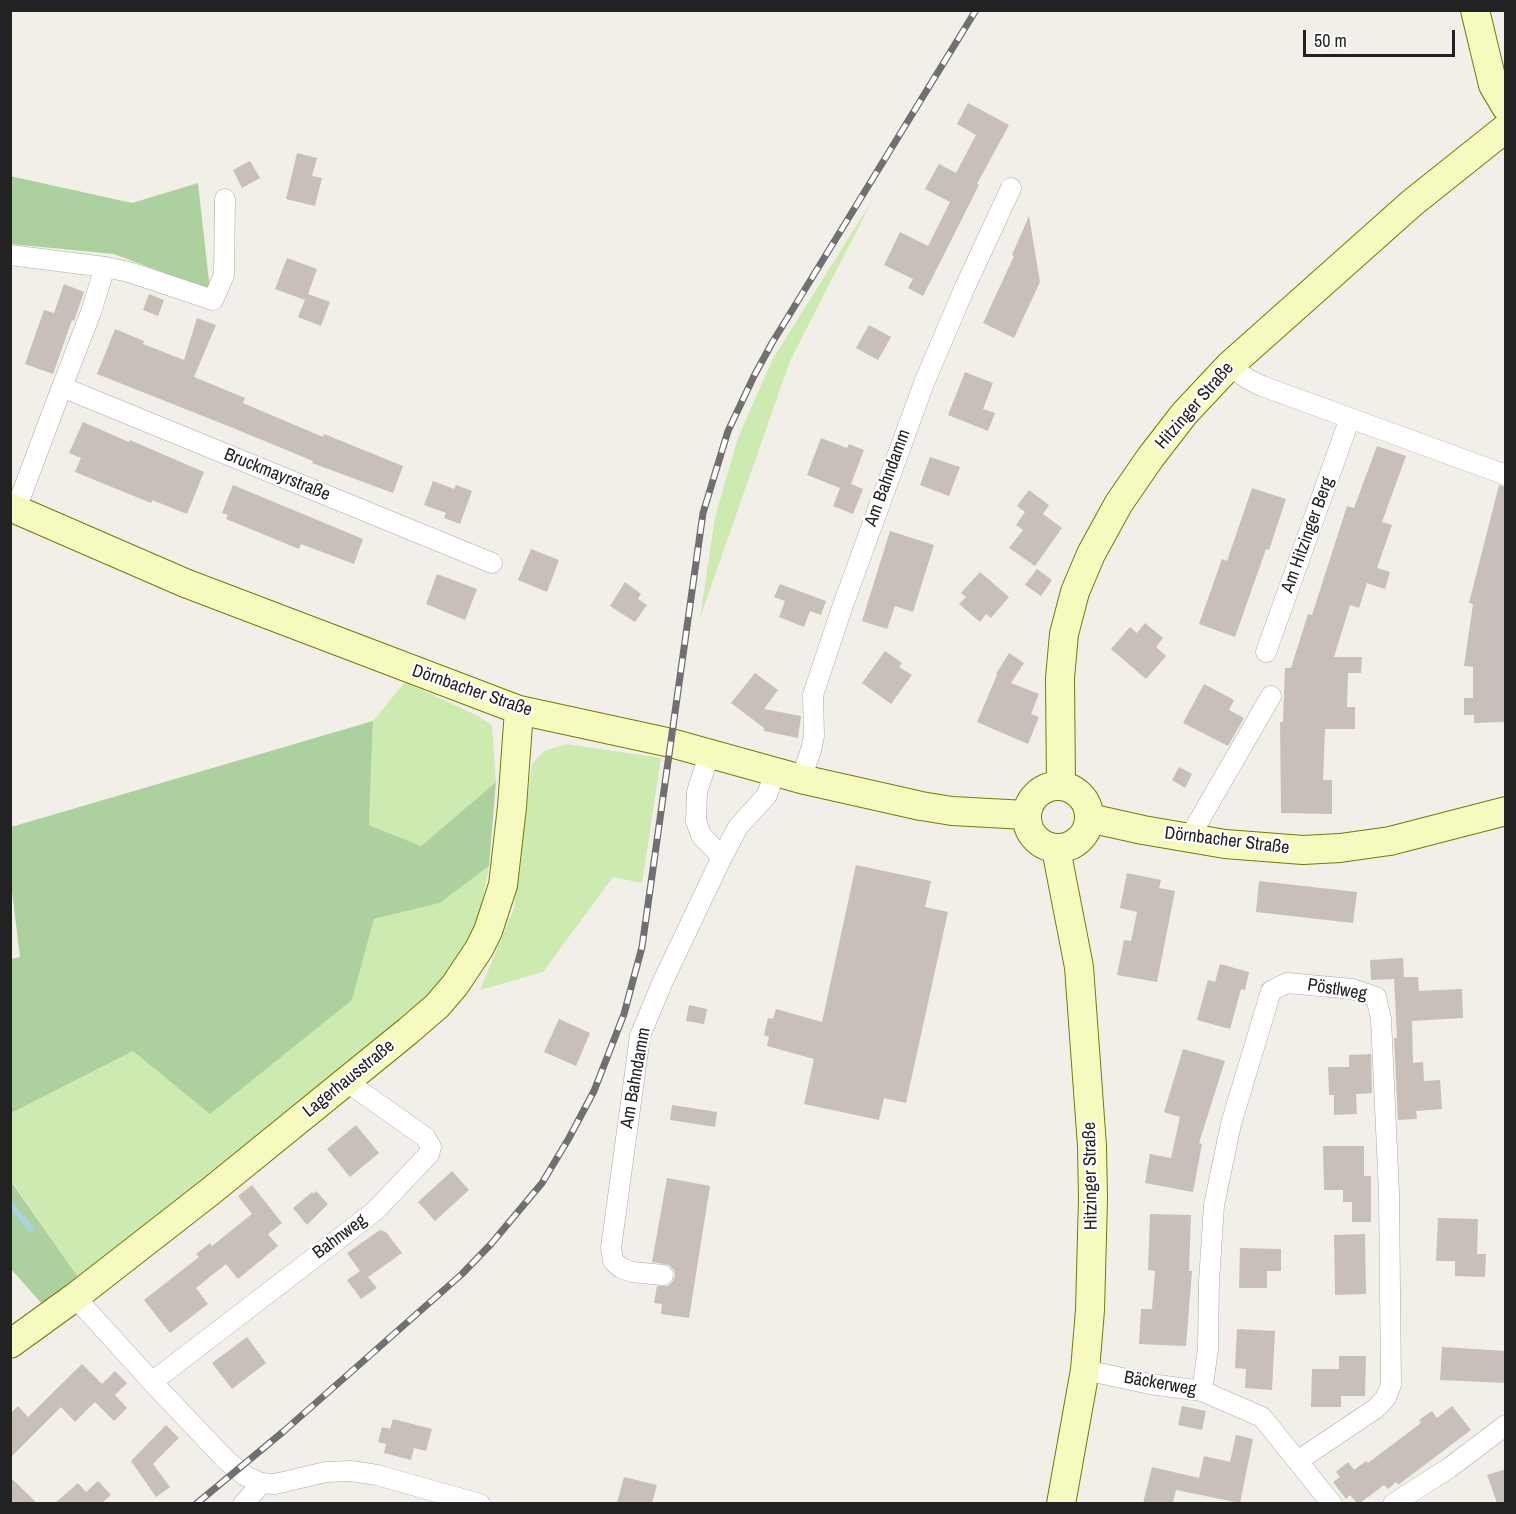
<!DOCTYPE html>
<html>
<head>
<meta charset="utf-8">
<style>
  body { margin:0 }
  #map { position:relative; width:1516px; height:1514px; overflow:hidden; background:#f2efe9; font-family:"Archivo Narrow",sans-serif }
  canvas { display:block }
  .frame { position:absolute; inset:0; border:12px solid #222; pointer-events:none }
  .scale { position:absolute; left:1303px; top:30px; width:152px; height:27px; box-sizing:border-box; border:3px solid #222; border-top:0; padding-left:8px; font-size:18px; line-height:21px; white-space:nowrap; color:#222; -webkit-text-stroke:4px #fff; paint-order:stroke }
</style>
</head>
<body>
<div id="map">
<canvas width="1516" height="1514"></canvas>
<div class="frame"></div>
<div class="scale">50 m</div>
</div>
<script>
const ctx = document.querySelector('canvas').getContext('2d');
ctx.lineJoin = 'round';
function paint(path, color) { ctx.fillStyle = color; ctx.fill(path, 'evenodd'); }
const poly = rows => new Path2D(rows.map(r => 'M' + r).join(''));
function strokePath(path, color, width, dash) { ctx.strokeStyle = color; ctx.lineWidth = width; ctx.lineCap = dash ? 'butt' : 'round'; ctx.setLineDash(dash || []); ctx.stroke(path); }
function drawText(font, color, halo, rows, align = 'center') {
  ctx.font = font + ' "Archivo Narrow",sans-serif'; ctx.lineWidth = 4.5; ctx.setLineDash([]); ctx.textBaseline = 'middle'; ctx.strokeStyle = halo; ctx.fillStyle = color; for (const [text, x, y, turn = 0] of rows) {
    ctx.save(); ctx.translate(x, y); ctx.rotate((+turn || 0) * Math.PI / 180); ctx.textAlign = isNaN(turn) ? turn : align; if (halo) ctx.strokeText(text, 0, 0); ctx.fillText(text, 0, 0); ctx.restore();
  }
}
paint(poly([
  [873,199,790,361,700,618,715,517,738,438,772,360],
  [405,682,476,715,492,725,496,782,421,846,369,825,373,721],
  [566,744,661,758,642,883,613,877,543,972,480,990,514,908,532,764,544,751],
  [489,866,477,930,449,977,404,1021,179,1203,78,1277,11,1180,10,1113,133,1051,352,1000,374,919,440,903]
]), '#cdebb0');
paint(poly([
  [10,176,132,203,198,183,210,290,114,254,11,244],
  [373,721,369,825,421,846,496,782,489,866,440,903,374,919,352,1000,210,1114,133,1051,11,1113,11,959,20,957,11,883,11,827],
  [10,1180,78,1277,43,1305,11,1269]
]), '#add19e');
strokePath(poly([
  [10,1204,31,1229]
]), '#aad3df', 6);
paint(poly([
  [968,103,1009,125,977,184,979,185,923,296,908,288,913,279,884,265,900,232,928,246,950,202,925,189,939,164,956,173,976,135,957,124],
  [297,153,317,158,312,176,322,178,315,206,286,199],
  [250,161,260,178,242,188,233,170],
  [1029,216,1040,282,1014,338,983,323,1014,256,1012,255],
  [287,258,317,269,308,294,330,302,321,326,298,317,305,300,275,289],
  [64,284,84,292,74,321,72,320,53,374,25,364,44,310,54,313],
  [149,294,164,300,158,316,143,310],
  [197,318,216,325,194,377,245,398,243,403,323,437,324,434,403,466,393,493,312,463,313,461,233,428,97,374,115,329,144,341,143,344,184,360],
  [869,325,891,337,878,360,856,348],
  [965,372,993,383,983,409,995,413,988,431,948,415],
  [83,422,129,442,130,440,204,472,187,514,152,500,151,503,75,472,81,458,69,453],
  [821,438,847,448,849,444,864,450,851,484,863,489,853,514,833,506,840,488,807,475],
  [1377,446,1406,456,1382,522,1392,525,1377,568,1390,572,1385,589,1367,583,1359,608,1350,605,1334,657,1362,657,1361,673,1348,673,1347,707,1355,707,1355,729,1325,729,1323,780,1332,780,1332,814,1281,813,1280,722,1283,722,1285,668,1291,668,1308,614,1312,615,1347,506,1354,508],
  [930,457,960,467,949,496,920,485],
  [433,481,454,489,456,485,472,491,460,524,444,518,446,513,424,505],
  [233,485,363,539,354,564,301,544,299,549,226,519,228,515,222,513],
  [1499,485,1506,487,1506,722,1474,723,1474,715,1464,715,1464,698,1473,698,1473,667,1464,666,1473,604,1469,603],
  [1252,488,1286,499,1269,550,1266,549,1235,637,1199,624,1222,559,1227,561],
  [1029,490,1049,505,1043,514,1062,528,1035,566,1009,548,1023,530,1016,525,1025,512,1017,506],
  [890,531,934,545,913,612,895,606,887,629,862,621],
  [531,549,559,560,547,592,518,580],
  [1037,569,1052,580,1041,596,1025,585],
  [980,572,1009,597,991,618,986,614,980,622,959,604,966,597,961,593],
  [437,574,477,589,465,620,426,604],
  [625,582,641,594,638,599,647,605,635,622,610,606],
  [780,584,826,601,821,615,810,611,804,627,779,617,785,601,774,597],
  [1145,623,1163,638,1156,647,1166,656,1146,679,1111,649,1130,627,1137,633],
  [885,651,902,663,899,667,912,675,891,704,862,683],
  [1009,653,1024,663,1011,683,1039,694,1031,714,1039,717,1028,744,977,722,997,675,996,674],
  [755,673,778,690,764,709,801,716,798,738,764,731,764,728,731,703],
  [1204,684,1234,700,1229,710,1244,718,1228,746,1183,723],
  [1179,767,1192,774,1185,788,1172,780],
  [856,865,931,881,925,907,948,912,906,1103,884,1098,879,1120,804,1104,814,1059,767,1046,769,1037,764,1035,768,1018,773,1019,776,1009,822,1022],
  [1127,873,1161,880,1159,888,1175,891,1157,982,1117,975,1124,940,1131,941,1137,912,1120,908],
  [1259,881,1357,892,1353,923,1256,912],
  [1403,958,1404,977,1418,977,1419,991,1462,989,1463,1018,1412,1021,1413,1063,1423,1062,1424,1081,1440,1080,1442,1109,1416,1111,1417,1119,1398,1120,1394,1038,1397,1038,1394,979,1371,980,1370,960],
  [1220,964,1249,972,1245,990,1241,989,1230,1029,1197,1020,1208,980,1215,982],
  [689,1005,707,1009,704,1024,686,1021],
  [559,1019,590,1033,576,1066,544,1052],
  [1183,1049,1225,1061,1199,1143,1202,1144,1193,1192,1145,1183,1150,1154,1171,1158,1180,1117,1164,1112],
  [1371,1054,1372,1093,1356,1094,1357,1114,1334,1115,1334,1095,1329,1095,1328,1067,1349,1067,1349,1055],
  [672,1105,717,1112,715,1127,670,1120],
  [356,1125,379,1153,350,1177,327,1149],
  [1323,1146,1364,1146,1364,1176,1371,1176,1371,1222,1352,1222,1352,1202,1343,1202,1343,1190,1324,1190],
  [452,1171,469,1190,435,1221,418,1202],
  [667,1178,710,1186,689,1318,661,1314,662,1304,654,1303,657,1286,668,1286,673,1281,675,1276,674,1270,669,1265,652,1262],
  [252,1185,282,1223,268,1234,278,1246,238,1279,226,1264,196,1288,208,1304,170,1333,144,1300,199,1257,196,1254,210,1243,212,1246,252,1214,238,1196],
  [316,1191,328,1204,307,1225,293,1208,312,1192,314,1194],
  [1150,1214,1191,1215,1189,1271,1192,1271,1186,1346,1139,1344,1141,1309,1152,1309,1155,1271,1148,1270],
  [1438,1218,1478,1219,1477,1254,1486,1254,1485,1277,1455,1276,1455,1261,1436,1261],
  [380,1230,386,1232,402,1253,368,1277,377,1288,361,1299,347,1280,360,1271,347,1253],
  [1365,1234,1366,1294,1335,1295,1334,1235],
  [1240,1248,1281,1249,1281,1271,1267,1271,1267,1288,1239,1288],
  [1237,1329,1275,1331,1272,1390,1245,1388,1246,1369,1235,1368],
  [247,1337,266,1363,232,1389,212,1363],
  [1442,1347,1506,1351,1506,1383,1440,1380],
  [1339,1356,1366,1356,1365,1396,1341,1396,1341,1407,1311,1407,1312,1369,1339,1369],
  [82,1364,102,1384,115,1371,127,1383,115,1395,127,1408,114,1421,95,1402,75,1422,61,1407,10,1458,10,1414,18,1406,28,1417],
  [1182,1406,1206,1411,1202,1430,1178,1425],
  [1452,1406,1471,1430,1398,1485,1396,1482,1388,1489,1384,1485,1360,1503,1357,1503,1350,1495,1346,1499,1333,1482,1340,1477,1336,1472,1348,1462,1354,1470,1366,1461,1368,1463,1421,1423,1419,1420,1432,1411,1437,1418],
  [393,1419,432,1429,426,1451,414,1448,411,1460,384,1453,386,1444,378,1442,382,1427,390,1429],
  [166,1425,179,1438,153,1464,170,1487,156,1497,131,1461],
  [1236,1435,1253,1439,1240,1503,1176,1490,1173,1503,1143,1503,1152,1467,1199,1478,1204,1456,1230,1462],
  [1506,1469,1506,1503,1497,1503,1487,1475],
  [10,1477,37,1503,10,1503],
  [624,1477,657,1485,652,1503,617,1503],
  [98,1481,111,1495,102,1503,55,1503,78,1483,86,1492]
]), '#c7bfb8');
const street = poly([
  [10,255,105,267],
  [1229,366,1248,379,1262,386,1506,475],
  [62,387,91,312,105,267,129,272,213,300,224,275,225,199],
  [16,509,62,387,492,563],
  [1266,652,1350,418],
  [710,752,697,792,696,821,701,835,722,857],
  [801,779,811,750,814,736,813,695,843,605,924,383,965,287,1011,188],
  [1189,838,1271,696],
  [663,1275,632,1272,621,1268,613,1261,611,1248,640,1036,663,981,722,857,738,827,767,795,775,772],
  [75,1297,152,1382,226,1460,244,1475,260,1483,275,1484,326,1472,351,1471,377,1475,480,1504],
  [1085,1370,1150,1384,1202,1391,1262,1417,1332,1504],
  [152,1382,375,1211,429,1154,431,1147,425,1137,357,1089,349,1079],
  [1202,1391,1208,1349,1209,1282,1214,1205,1231,1124,1271,991,1287,983,1352,989,1376,997,1381,1019,1389,1193,1391,1385,1385,1399,1375,1409,1299,1460],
  [243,1504,256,1490,260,1483],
  [1393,1504,1449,1468,1506,1425]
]);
const secondary = poly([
  [1475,10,1493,85,1506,107],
  [10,507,185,583,519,710,671,743,801,779,921,806,952,811,1026,815],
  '1027 817a31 31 0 1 1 62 0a31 31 0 1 1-62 0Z',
  [1061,786,1060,678,1064,634,1075,592,1091,554,1119,503,1150,458,1184,414,1229,366,1412,203,1506,128],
  [1089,818,1143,830,1225,844,1303,850,1340,848,1390,841,1506,811],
  [1056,849,1079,967,1092,1146,1093,1199,1090,1310,1085,1370,1061,1504],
  [10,1344,75,1297,211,1191,408,1031,437,1006,455,985,479,949,488,931,503,885,512,807,519,710]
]);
strokePath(street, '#a9a9a9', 21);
strokePath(secondary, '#707d05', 30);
strokePath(street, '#fff', 20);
strokePath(secondary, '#f7fabf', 28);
const rail = poly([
  [196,1504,284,1431,462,1274,491,1244,542,1183,569,1138,594,1091,624,1014,642,947,703,513,728,431,754,376,772,343,976,10]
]);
strokePath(rail, '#707070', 7);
strokePath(rail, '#fff', 4.5, [14]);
drawText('18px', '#222', '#fff', [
  ["Hitzinger Straße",1195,406,-49],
  ["Bruckmayrstraße",277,475,22],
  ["Am Bahndamm",888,478,-70],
  ["Am Hitzinger Berg",1308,535,-70],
  ["Dörnbacher Straße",472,691,19],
  ["Dörnbacher Straße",1227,841,7],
  ["Pöstlweg",1337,990,9],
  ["Am Bahndamm",636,1078,-80],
  ["Lagerhausstraße",349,1079,-39],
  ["Hitzinger Straße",1091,1176,-91],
  ["Bahnweg",340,1237,-37],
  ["Bäckerweg",1160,1384,10]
]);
</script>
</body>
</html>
